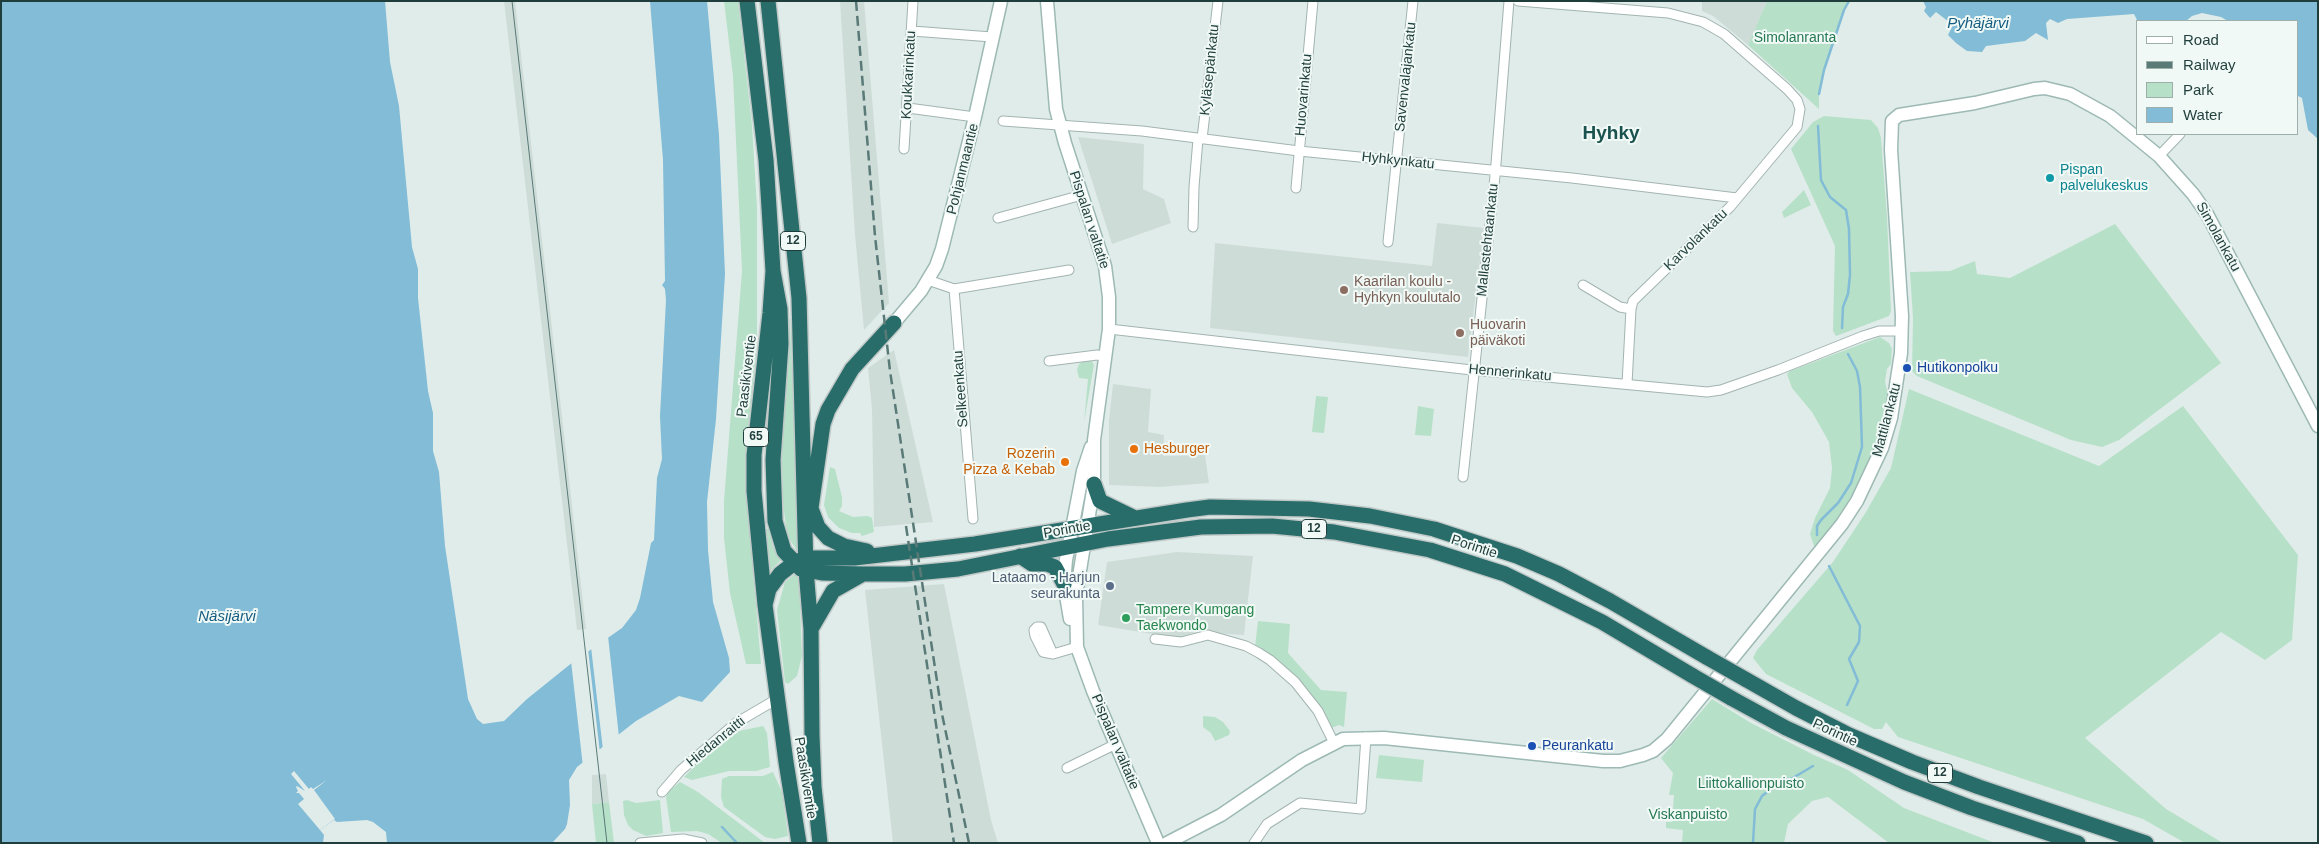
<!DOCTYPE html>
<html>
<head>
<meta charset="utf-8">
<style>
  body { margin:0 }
  #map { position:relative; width:2319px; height:844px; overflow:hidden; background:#e0ece9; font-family:Arial,sans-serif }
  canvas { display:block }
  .frame { position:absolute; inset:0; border:2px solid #1f3e3b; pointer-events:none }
  .legend { position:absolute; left:2136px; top:20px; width:162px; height:115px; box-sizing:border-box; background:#f1f9f6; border:1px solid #9daeab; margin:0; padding:6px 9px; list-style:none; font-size:15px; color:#1f3e3b }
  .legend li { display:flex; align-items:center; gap:10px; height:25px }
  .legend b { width:25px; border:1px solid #9daeab }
</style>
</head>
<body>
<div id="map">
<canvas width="2319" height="844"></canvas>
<div class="frame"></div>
<ul class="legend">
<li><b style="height:6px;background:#fff"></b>Road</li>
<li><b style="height:6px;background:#597a77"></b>Railway</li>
<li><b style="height:14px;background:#b7e0c8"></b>Park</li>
<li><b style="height:14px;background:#82bcd7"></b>Water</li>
</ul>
</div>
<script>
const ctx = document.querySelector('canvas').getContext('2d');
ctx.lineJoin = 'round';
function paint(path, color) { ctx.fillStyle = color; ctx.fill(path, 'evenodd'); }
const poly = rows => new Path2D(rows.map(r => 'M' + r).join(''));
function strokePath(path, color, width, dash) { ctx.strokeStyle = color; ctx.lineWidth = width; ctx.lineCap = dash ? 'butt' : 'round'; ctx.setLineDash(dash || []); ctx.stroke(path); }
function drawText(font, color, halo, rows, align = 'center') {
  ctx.font = font + ' Arial,sans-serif'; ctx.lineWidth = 4; ctx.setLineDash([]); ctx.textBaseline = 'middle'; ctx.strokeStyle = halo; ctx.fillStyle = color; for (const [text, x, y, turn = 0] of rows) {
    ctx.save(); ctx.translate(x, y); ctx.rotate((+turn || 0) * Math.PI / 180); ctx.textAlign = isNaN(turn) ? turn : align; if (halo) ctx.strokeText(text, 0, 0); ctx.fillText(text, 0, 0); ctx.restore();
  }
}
paint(poly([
  [504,1,515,1,586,629,577,630],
  [840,1,864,1,889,303,864,330,855,235],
  [1702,1,1767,1,1748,45,1713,16,1702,11],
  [1078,137,1144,144,1143,189,1164,199,1171,223,1112,244],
  [1437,223,1484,228,1468,357,1210,328,1215,243,1432,266],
  [894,350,933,522,874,527,872,409,868,368],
  [1113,384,1151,389,1148,432,1164,435,1163,456,1205,455,1209,483,1160,487,1109,485,1109,420],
  [1177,552,1253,556,1244,635,1196,632,1176,638,1098,625,1107,562],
  [944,584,991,820,998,843,893,843,865,590],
  [606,774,609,802,592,804,592,775]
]), '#cedcd8');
paint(poly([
  [724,1,738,1,752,125,757,208,757,345,747,439,746,489,761,664,746,664,730,593,724,538,724,501,742,271,733,76],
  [1767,1,1849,1,1844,10,1824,70,1819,94,1819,109,1748,45],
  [1824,116,1871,120,1878,128,1881,138,1887,217,1891,311,1889,316,1836,336,1833,331,1835,246,1791,149,1813,122],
  [1804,190,1811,205,1784,218,1782,212],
  [2115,224,2221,363,2119,440,2102,447,2071,440,1917,376,1912,371,1913,318,1910,272,1950,271,1975,261,1977,274,2010,278],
  [786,319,790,319,799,550,797,551,787,535,783,503,781,434],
  [1880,337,1889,343,1892,349,1891,364,1887,369,1885,381,1888,396,1877,443,1854,492,1837,521,1817,546,1814,546,1810,534,1815,518,1830,488,1832,468,1829,442,1812,412,1792,388,1787,374,1790,371],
  [1086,360,1091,360,1094,365,1084,422,1088,379,1079,378,1077,370,1079,364],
  [1909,389,2099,466,2183,406,2298,555,2292,640,2265,660,2221,632,2085,738,2166,809,2223,843,2185,843,2143,819,1898,737,1886,722,1882,729,1874,729,1766,674,1753,658,1757,650,1833,562,1866,512,1891,468],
  [1316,396,1328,397,1324,433,1312,432],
  [1418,406,1434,409,1431,436,1415,435],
  [830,467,835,469,842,497,842,506,839,511,853,517,868,516,872,518,874,532,862,536,860,533,852,533,839,528,828,517,824,505],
  [765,529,769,529,773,547,781,560,770,571],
  [795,574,799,579,802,656,797,676,788,684,785,682,777,610,785,582],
  [1258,621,1290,624,1288,653,1321,690,1347,692,1344,727,1339,725,1331,728,1307,690,1287,669,1255,647],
  [1712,699,1751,723,1814,755,1848,770,1904,808,1995,843,1889,843,1828,797,1812,801,1788,824,1784,843,1682,843,1683,830,1666,828,1666,822,1672,822,1674,795,1669,795,1673,773,1661,758],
  [1203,716,1215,717,1223,722,1230,731,1229,735,1215,741,1211,733,1203,727],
  [763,726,767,733,770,767,756,771,729,771,692,780,684,777,698,763,739,731],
  [1379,755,1424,760,1422,782,1376,778],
  [773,772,782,792,788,836,775,839,765,837,724,807,721,797,722,779,729,776,763,776],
  [680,782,698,792,765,843,722,843,708,834,697,831,671,832,666,797,669,791],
  [627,800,636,803,660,800,663,833,646,836,633,830,628,825,624,815,623,801],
  [609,802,614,843,596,843,592,804]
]), '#b7e0c8');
paint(poly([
  [1,1,385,1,390,62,399,106,412,247,418,269,418,298,428,391,433,413,433,451,439,472,445,546,468,699,477,719,483,724,504,721,527,699,573,662,622,628,636,610,640,598,651,543,654,540,657,478,662,459,660,416,666,300,665,289,662,285,665,281,663,160,650,1,707,1,719,135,725,274,716,419,707,502,708,550,713,602,729,658,730,672,702,702,679,696,636,721,577,767,569,780,570,805,567,824,565,829,552,843,387,843,386,832,373,822,367,820,337,822,334,820,320,830,324,835,323,843,1,843],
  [1923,1,2318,1,2318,139,2308,130,2302,98,2298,96,2298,21,2228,21,2221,17,2202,13,2192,16,2186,21,2138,22,2134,14,2067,19,2058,23,2050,19,2046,23,2048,40,2036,33,2025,41,1986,46,1982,52,1967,51,1956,43,1948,35,1953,25,1936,12,1930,18,1924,11,1926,7]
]), '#82bcd7');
paint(poly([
  [608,636,619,737,603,750,591,647],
  [588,649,600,753,583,767,571,661],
  [294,771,309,789,311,787,313,789,327,780,314,790,335,819,320,830,298,804,304,799,299,793,296,793,298,791,296,787,297,786,305,791,291,774]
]), '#e0ece9');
strokePath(poly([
  [1819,94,1824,70,1844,10,1849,1],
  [1818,126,1821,180,1830,197,1846,210,1849,229,1850,275,1848,294,1843,307,1842,328],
  [1817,535,1817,526,1821,520,1838,503,1851,483,1862,447,1860,387,1857,371,1848,354],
  [1829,566,1860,626,1859,642,1849,659,1858,681,1847,705],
  [722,827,737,843],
  [1753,843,1755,809,1762,796,1784,779,1791,779,1813,766]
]), '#82bcd7', 2.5);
const street = poly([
  [1518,1,1668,13,1703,22,1724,34,1787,89,1797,100,1800,109,1797,127,1730,207,1633,301,1631,309,1627,384],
  [912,31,992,37],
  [908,108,975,117],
  [1003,121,1142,131,1299,151,1572,178,1737,198],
  [1202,139,1218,1],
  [904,149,913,1],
  [2159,156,2180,134],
  [1296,188,1313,1],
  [998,218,1082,195],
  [1193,227,1194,187,1198,139],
  [1388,242,1413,1],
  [928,280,954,289],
  [1583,285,1620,307,1631,309],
  [1109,329,1472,370,1707,392,1721,390,1778,370,1863,336,1879,331,1902,331],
  [1049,361,1097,355,1105,356],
  [1463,477,1495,176,1509,1],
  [973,519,954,289,1069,270],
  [1155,639,1181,642,1208,635,1246,646,1259,653,1270,660,1295,682,1318,711,1334,743],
  [1053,654,1041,627,1037,627,1034,630,1035,636,1043,652,1053,654,1077,647],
  [1067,768,1116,744],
  [662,792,681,770,736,723,777,699],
  [640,843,683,839,702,843],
  [1254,843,1267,824,1300,803,1361,809,1366,737]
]);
const secondary = poly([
  [1047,1,1056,109,1065,143,1105,266,1109,297,1109,329,1094,440,1094,484,1076,595,1077,647,1093,691,1158,843],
  [894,323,921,291,936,266,942,249,975,117,1001,1],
  [1070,619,1064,584,1066,560,1083,471,1091,447],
  [1167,843,1221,815,1302,760,1343,739,1384,738,1603,761,1620,761,1643,755,1653,751,1667,739,1842,524,1857,501,1882,448,1891,418,1901,353,1902,316,1891,150,1892,121,1899,115,1975,103,2034,89,2045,88,2070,94,2110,116,2159,156,2193,194,2207,214,2318,426]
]);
const highway = poly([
  [747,1,766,160,773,271,770,313,754,455,754,491,765,605,786,762,799,843],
  [768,1,799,298,806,570,811,629,812,735,814,787,820,843],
  [773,271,780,309,781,344,773,460,775,521,784,551,801,569,822,573,863,574,905,574,958,569,1108,539,1201,527,1272,526,1334,532,1430,550,1505,574,1602,622,1693,676],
  [1094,484,1100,501,1133,517],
  [810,506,818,527,828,538,844,546,867,551],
  [810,515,823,424,828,410,852,369,894,323],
  [1020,556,1032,564,1047,564,1055,567,1064,584],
  [765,605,769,589,780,574,794,563,805,558,854,558,975,544,1187,510,1210,507,1309,509,1370,516,1434,529,1517,556,1559,574,1610,601,1708,658],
  [811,629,833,591,863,574],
  [1745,679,1796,708,1849,735,1912,762,1979,787,2146,843],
  [1731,698,1786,728,1904,782,1972,808,2078,843]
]);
strokePath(street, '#a2b4b1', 11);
strokePath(secondary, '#9db9b4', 15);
strokePath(highway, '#c0c9c8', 18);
strokePath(street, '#fff', 9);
strokePath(secondary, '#fff', 12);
strokePath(highway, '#286d6a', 15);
strokePath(poly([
  [512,1,607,843]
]), '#597a77', 1);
strokePath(poly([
  [856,1,875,236,890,371,942,714,969,843],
  [906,526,954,843]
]), '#597a77', 2.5, [10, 5]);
const highwayBridge = poly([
  [1708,658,1745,679],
  [1693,676,1731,698]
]);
strokePath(highwayBridge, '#c0c9c8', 18, []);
strokePath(highwayBridge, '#286d6a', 15);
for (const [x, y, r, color] of [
  [2050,178,5,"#0f9aa8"],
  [1344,290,5,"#8d6e63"],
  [1460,333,5,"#8d6e63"],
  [1907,368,5,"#1a4fb4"],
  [1134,449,5,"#e8710a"],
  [1065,462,5,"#e8710a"],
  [1110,586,5,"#5c6f8a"],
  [1126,618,5,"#2e9e5b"],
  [1532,746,5,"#1a4fb4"]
]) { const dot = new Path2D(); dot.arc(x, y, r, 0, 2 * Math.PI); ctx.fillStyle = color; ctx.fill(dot); strokePath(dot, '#f1f9f6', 2); }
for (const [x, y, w] of [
  [793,241,25],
  [756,437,25],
  [1314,529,25],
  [1940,773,25]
]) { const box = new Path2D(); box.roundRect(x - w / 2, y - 9.5, w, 19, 4); ctx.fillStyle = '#f1f9f6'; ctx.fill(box); strokePath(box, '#1f3e3b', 1); }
drawText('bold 12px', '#1f3e3b', null, [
  ["12",793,241],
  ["65",756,437],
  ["12",1314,529],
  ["12",1940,773]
]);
drawText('14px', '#257953', '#f1f9f6', [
  ["Simolanranta",1795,38],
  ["Liittokallionpuisto",1751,784],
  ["Viskanpuisto",1688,815]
]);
drawText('14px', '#1f3e3b', '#f1f9f6', [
  ["Kyläsepänkatu",1210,70,-84],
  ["Koukkarinkatu",909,75,-87],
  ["Savenvalajankatu",1406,77,-84],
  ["Huovarinkatu",1304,95,-85],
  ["Hyhkynkatu",1398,161,6],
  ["Pohjanmaantie",963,169,-76],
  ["Pispalan valtatie",1089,220,72],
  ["Simolankatu",2218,237,61],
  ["Mallastehtaankatu",1488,240,-84],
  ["Karvolankatu",1696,240,-44],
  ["Hennerinkatu",1510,373,5],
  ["Paasikiventie",747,376,-83],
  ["Selkeenkatu",961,389,-94],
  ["Mattilankatu",1887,420,-75],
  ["Porintie",1067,530,-10],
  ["Porintie",1474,547,18],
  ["Porintie",1835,733,25],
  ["Hiedanraitti",716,742,-39],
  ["Pispalan valtatie",1115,742,67],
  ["Paasikiventie",805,778,81]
]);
drawText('14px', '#0d838f', '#f1f9f6', [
  ["Pispan",2060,170],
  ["palvelukeskus",2060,186]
], 'left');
drawText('14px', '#785e54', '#f1f9f6', [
  ["Kaarilan koulu -",1354,282],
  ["Hyhkyn koulutalo",1354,298],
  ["Huovarin",1470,325],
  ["päiväkoti",1470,341]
], 'left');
drawText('14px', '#164399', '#f1f9f6', [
  ["Hutikonpolku",1917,368],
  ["Peurankatu",1542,746]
], 'left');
drawText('14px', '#c56008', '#f1f9f6', [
  ["Hesburger",1144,449],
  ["Rozerin",1055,454,"right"],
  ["Pizza & Kebab",1055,470,"right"]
], 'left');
drawText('14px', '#4e5e75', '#f1f9f6', [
  ["Lataamo - Harjun",1100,578],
  ["seurakunta",1100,594]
], 'right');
drawText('14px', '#27864d', '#f1f9f6', [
  ["Tampere Kumgang",1136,610],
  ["Taekwondo",1136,626]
], 'left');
drawText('italic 15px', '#145c80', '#f1f9f6', [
  ["Pyhäjärvi",1978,24],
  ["Näsijärvi",227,617]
]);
drawText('bold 19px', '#19524e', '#f1f9f6', [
  ["Hyhky",1611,134]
]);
</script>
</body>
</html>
